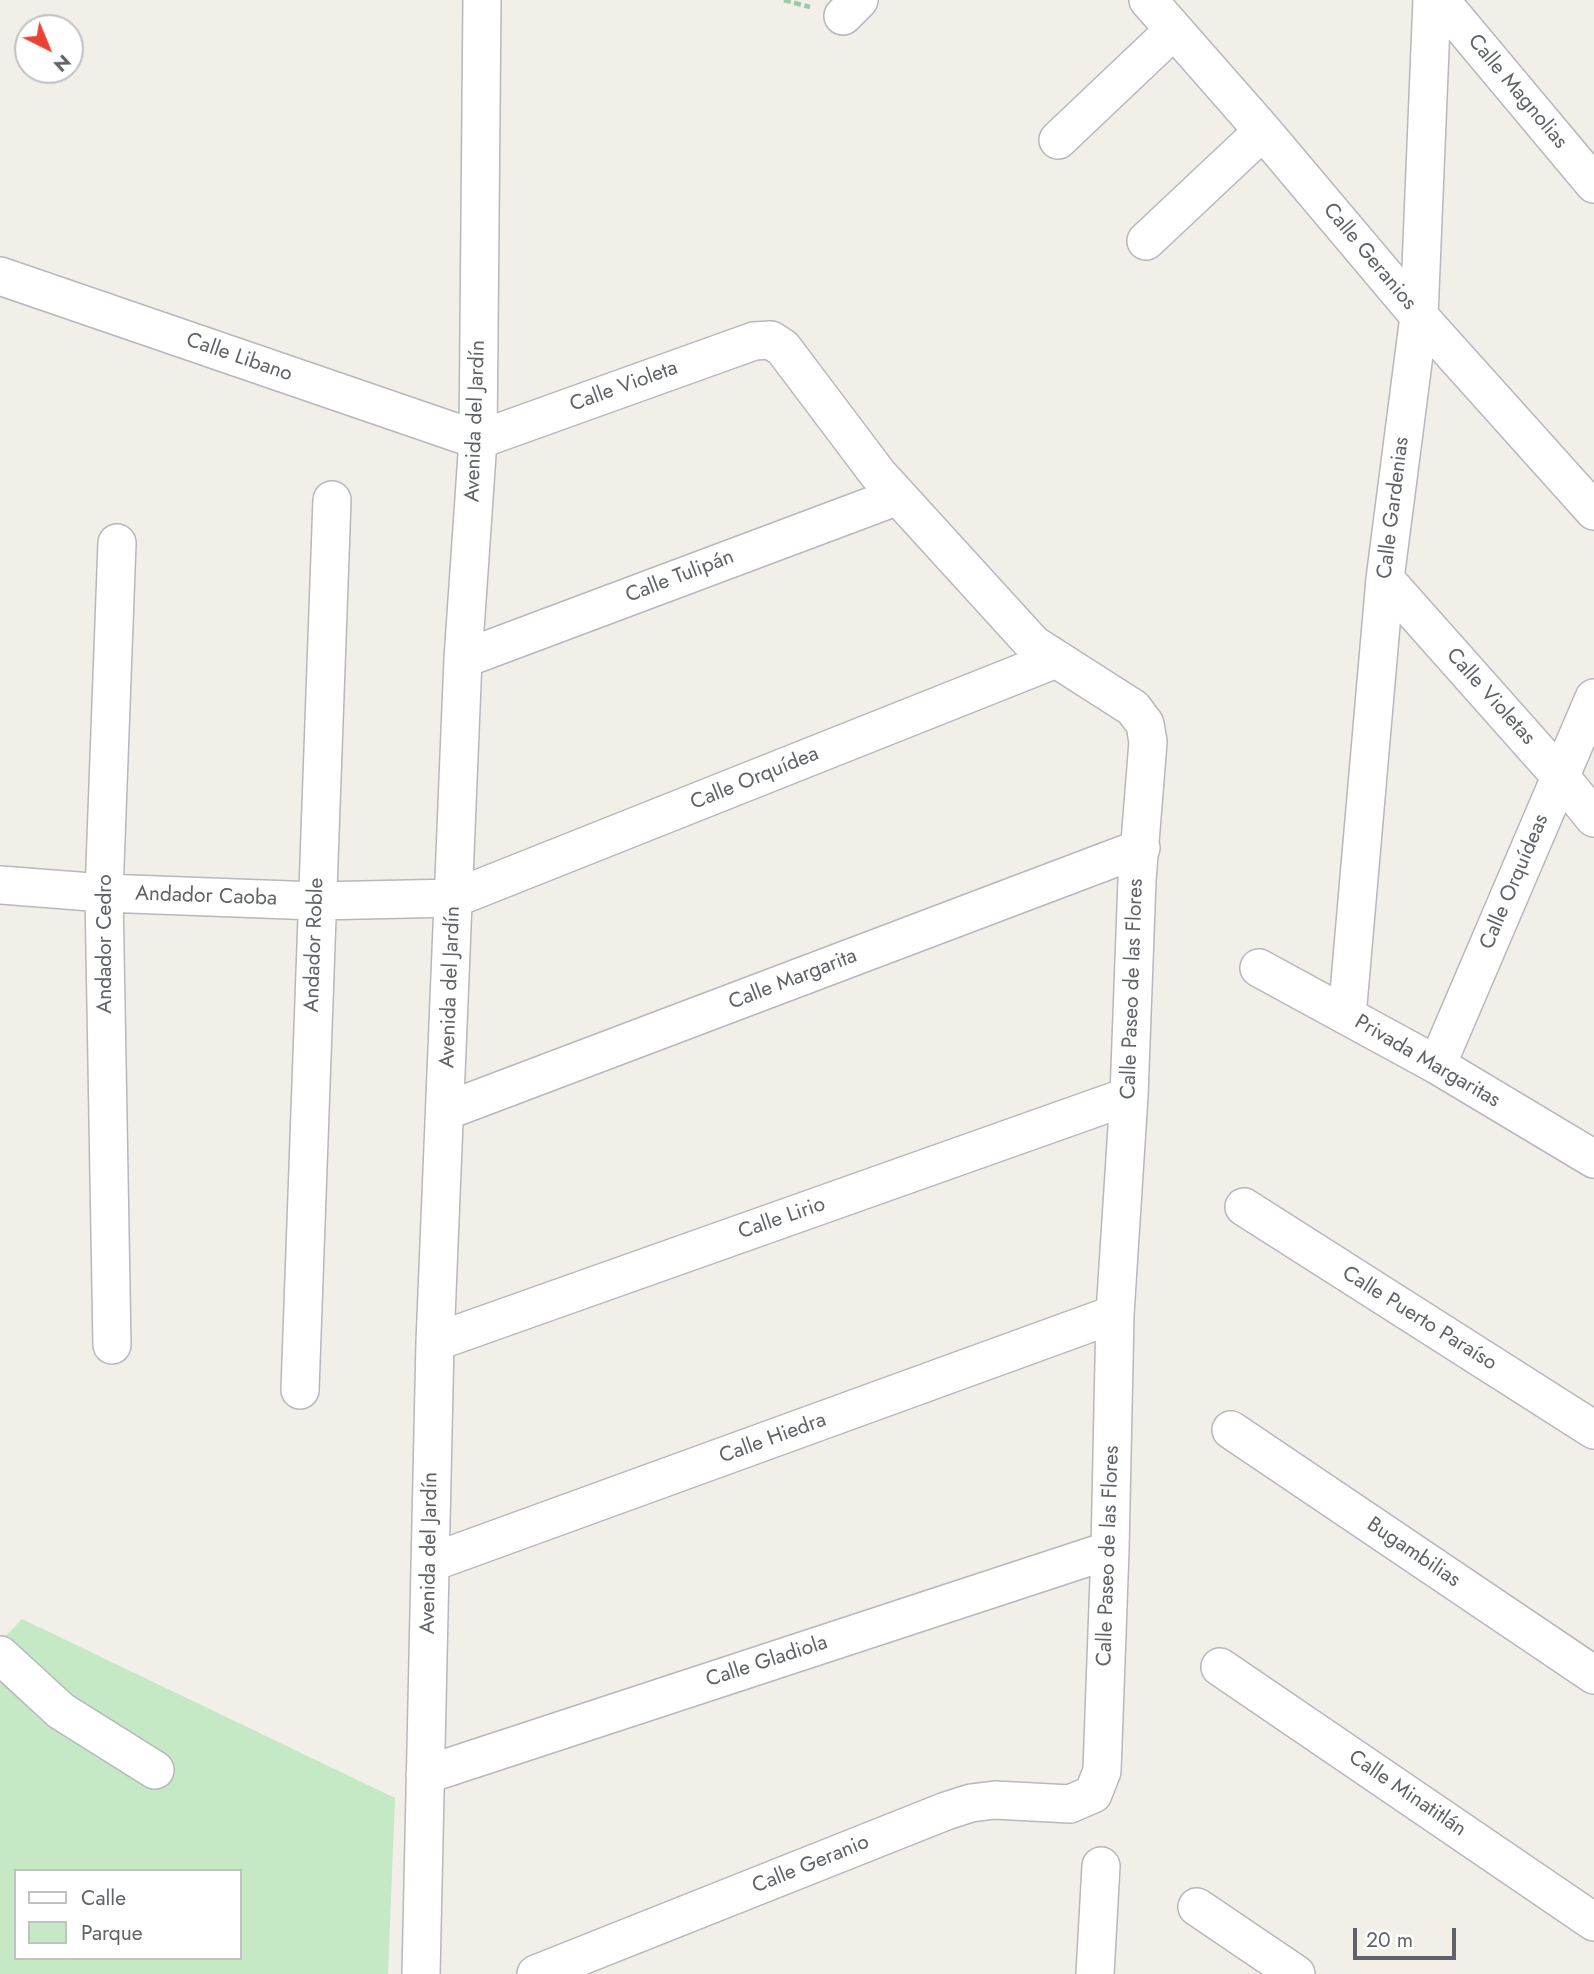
<!DOCTYPE html>
<html>
<head>
<meta charset="utf-8">
<style>
  body { margin:0 }
  #map { position:relative; width:1594px; height:1974px; overflow:hidden; background:#f1efe8; font-family:Jost,sans-serif }
  canvas { display:block }
  .legend { position:absolute; left:14px; top:1869px; width:228px; height:91px; box-sizing:border-box; background:#fff; border:2px solid #bfc1c3; margin:0; padding:9px 12px; list-style:none; font-size:21px; color:#5f6368 }
  .legend li { display:flex; align-items:center; gap:14px; height:35px }
  .legend b { width:35px; border:2px solid #bfc1c3 }
  .north { position:absolute; left:14px; top:14px; width:70px; height:70px; box-sizing:border-box; background:#fff; border:2px solid #bfc1c3; border-radius:50%; rotate:137deg; font-size:19px; font-weight:700; line-height:28px; text-align:center; color:#5f6368 }
  .north::after { content:''; display:block; margin:auto; width:24px; height:32px; background:#ea4335; clip-path:polygon(50% 0,100% 100%,50% 72%,0 100%) }
  .scale { position:absolute; left:1353px; top:1928px; width:103px; height:32px; box-sizing:border-box; border:4px solid #5f6368; border-top:0; padding-left:9px; font-size:21px; line-height:24px; white-space:nowrap; color:#5f6368; -webkit-text-stroke:5px #fff; paint-order:stroke }
</style>
</head>
<body>
<div id="map">
<canvas width="1594" height="1974"></canvas>
<ul class="legend">
<li><b style="height:9px;background:#fff"></b>Calle</li>
<li><b style="height:19px;background:#c5e8c5"></b>Parque</li>
</ul>
<div class="north">N</div>
<div class="scale">20 m</div>
</div>
<script>
const ctx = document.querySelector('canvas').getContext('2d');
ctx.lineJoin = 'round';
function paint(path, color) { ctx.fillStyle = color; ctx.fill(path, 'evenodd'); }
const poly = rows => new Path2D(rows.map(r => 'M' + r).join(''));
function strokePath(path, color, width, dash) { ctx.strokeStyle = color; ctx.lineWidth = width; ctx.lineCap = dash ? 'butt' : 'round'; ctx.setLineDash(dash || []); ctx.stroke(path); }
function drawText(font, color, halo, rows, align = 'center') {
  ctx.font = font + ' Jost,sans-serif'; ctx.lineWidth = 7; ctx.setLineDash([]); ctx.textBaseline = 'middle'; ctx.strokeStyle = halo; ctx.fillStyle = color; for (const [text, x, y, turn = 0] of rows) {
    ctx.save(); ctx.translate(x, y); ctx.rotate((+turn || 0) * Math.PI / 180); ctx.textAlign = isNaN(turn) ? turn : align; if (halo) ctx.strokeText(text, 0, 0); ctx.fillText(text, 0, 0); ctx.restore();
  }
}
paint(poly([
  [22,1619,395,1798,388,1974,0,1974,0,1642],
  [16,1871,240,1871,240,1958,16,1958]
]), '#c5e8c5');
const minor = poly([
  [1148,0,1263,131,1419,316,1594,511],
  [1440,0,1594,184],
  [843,16,859,0],
  [1058,140,1174,30],
  [1146,241,1263,131],
  [0,276,478,440,754,341,771,340,783,348,878,474,1033,644,1133,708,1145,724,1148,742,1137,880,1129,1096,1115,1314,1110,1550,1102,1771,1093,1794,1070,1804,995,1800,971,1803,946,1811,536,1974],
  [1385,579,1560,776,1594,818],
  [463,659,898,496],
  [0,885,104,893,316,901,455,898,1056,659],
  [1259,968,1437,1065,1594,1159],
  [1347,1016,1385,579,1419,316,1432,0],
  [1437,1065,1594,698],
  [446,1111,1141,848],
  [1244,1207,1594,1430],
  [435,1342,1129,1096],
  [112,1345,104,893,117,543],
  [300,1390,332,500],
  [1231,1430,1594,1675],
  [430,1563,1115,1314],
  [0,1655,61,1711,155,1770],
  [1220,1667,1594,1922],
  [425,1775,1110,1550],
  [1197,1907,1296,1974],
  [421,1974,435,1342,463,659,478,440,482,0],
  [1095,1974,1101,1866]
]);
strokePath(minor, '#b5b8bc', 40);
strokePath(poly([
  [784,0,810,7]
]), '#9cc7a9', 4.5, [7, 3.5]);
strokePath(minor, '#fff', 37);
drawText('21px', '#5f6368', '#fff', [
  ["Calle Magnolias",1517,92,50],
  ["Calle Geranios",1369,257,50],
  ["Calle Libano",239,358,19],
  ["Calle Violeta",624,387,-20],
  ["Avenida del Jardín",476,421,-88],
  ["Calle Gardenias",1394,508,-83],
  ["Calle Tulipán",680,577,-21],
  ["Calle Violetas",1490,697,48],
  ["Calle Orquídea",755,779,-22],
  ["Calle Orquídeas",1515,882,-67],
  ["Andador Caoba",206,897,2],
  ["Andador Cedro",106,944,-90],
  ["Andador Roble",315,945,-88],
  ["Calle Margarita",793,980,-21],
  ["Avenida del Jardín",451,987,-88],
  ["Calle Paseo de las Flores",1133,989,-88],
  ["Privada Margaritas",1427,1062,30],
  ["Calle Lirio",782,1219,-19],
  ["Calle Puerto Paraíso",1419,1319,32],
  ["Calle Hiedra",773,1439,-20],
  ["Avenida del Jardín",430,1553,-89],
  ["Bugambilias",1413,1553,34],
  ["Calle Paseo de las Flores",1109,1556,-88],
  ["Calle Gladiola",767,1662,-18],
  ["Calle Minatitlán",1407,1794,34],
  ["Calle Geranio",811,1865,-22]
]);
</script>
</body>
</html>
